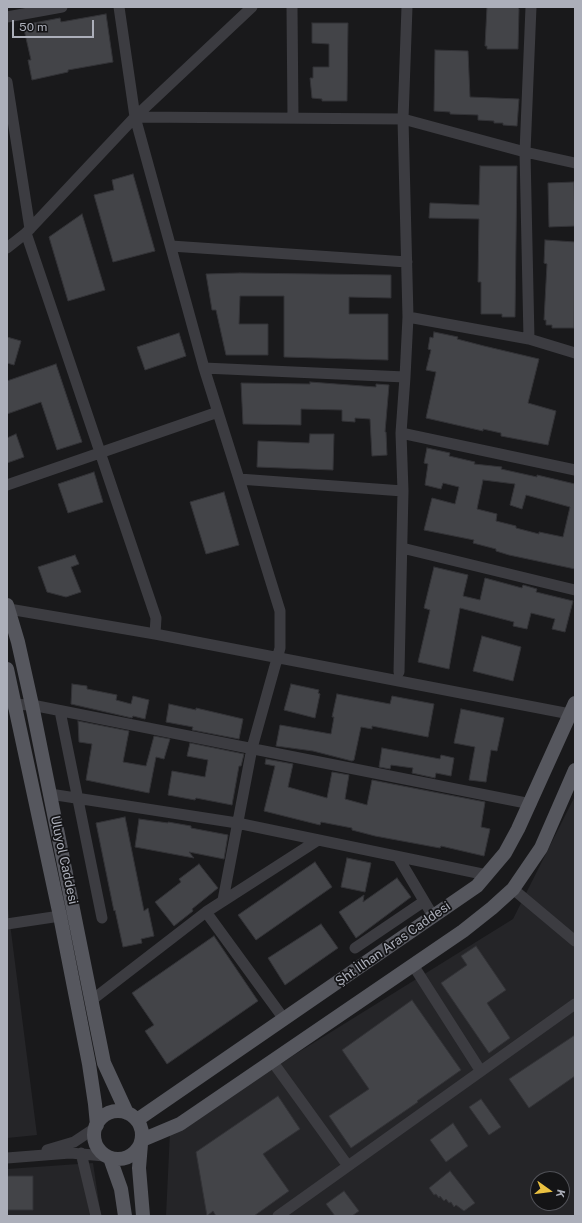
<!DOCTYPE html>
<html>
<head>
<meta charset="utf-8">
<style>
  body { margin:0 }
  #map { position:relative; width:582px; height:1223px; overflow:hidden; background:#19191b; font-family:"Public Sans",sans-serif }
  canvas { display:block }
  .frame { position:absolute; inset:0; border:8px solid #acafba; pointer-events:none }
  .north { position:absolute; left:530px; top:1171px; width:40px; height:40px; box-sizing:border-box; background:#141416; border:1px solid #515258; border-radius:50%; rotate:104deg; font-size:11px; font-weight:700; line-height:16px; text-align:center; color:#acafba }
  .north::after { content:''; display:block; margin:auto; width:14px; height:18px; background:#eac141; clip-path:polygon(50% 0,100% 100%,50% 72%,0 100%) }
  .scale { position:absolute; left:12px; top:20px; width:82px; height:18px; box-sizing:border-box; border:2px solid #acafba; border-top:0; padding-left:5px; font-size:12px; line-height:14px; white-space:nowrap; color:#acafba; -webkit-text-stroke:3px #141416; paint-order:stroke }
</style>
</head>
<body>
<div id="map">
<canvas width="582" height="1223"></canvas>
<div class="frame"></div>
<div class="north">K</div>
<div class="scale">50 m</div>
</div>
<script>
const ctx = document.querySelector('canvas').getContext('2d');
ctx.lineJoin = 'round';
function paint(path, color) { ctx.fillStyle = color; ctx.fill(path, 'evenodd'); }
const poly = rows => new Path2D(rows.map(r => 'M' + r).join(''));
function strokePath(path, color, width, dash) { ctx.strokeStyle = color; ctx.lineWidth = width; ctx.lineCap = dash ? 'butt' : 'round'; ctx.setLineDash(dash || []); ctx.stroke(path); }
function drawText(font, color, halo, rows, align = 'center') {
  ctx.font = font + ' "Public Sans",sans-serif'; ctx.lineWidth = 3.5; ctx.setLineDash([]); ctx.textBaseline = 'middle'; ctx.strokeStyle = halo; ctx.fillStyle = color; for (const [text, x, y, turn = 0] of rows) {
    ctx.save(); ctx.translate(x, y); ctx.rotate((+turn || 0) * Math.PI / 180); ctx.textAlign = isNaN(turn) ? turn : align; if (halo) ctx.strokeText(text, 0, 0); ctx.fillText(text, 0, 0); ctx.restore();
  }
}
paint(poly([
  [575,796,575,1216,166,1216,170,1132,513,919],
  [538,1179,562,1179,562,1203,538,1203],
  [7,900,37,1135,7,1138],
  [93,1163,101,1216,7,1216,7,1169]
]), '#252528');
const building = poly([
  [487,7,517,7,519,9,518,49,487,49,487,46,485,46,487,7],
  [106,14,113,62,68,70,68,72,32,80,28,60,31,60,23,25,60,18,61,22,106,14],
  [312,23,348,23,347,101,322,101,322,99,312,98,310,78,313,78,313,67,329,67,329,44,312,43,312,23],
  [435,50,468,51,470,97,519,99,517,126,503,125,503,123,494,123,494,121,478,120,478,115,450,114,450,112,434,111,435,50],
  [480,166,517,166,515,317,502,317,502,314,481,314,481,282,478,282,479,219,429,218,430,203,479,205,480,166],
  [133,174,155,251,113,262,94,195,114,190,112,180,133,174],
  [574,182,575,226,549,227,548,183,574,182],
  [82,214,105,290,68,301,49,237,82,214],
  [545,240,575,242,574,328,552,328,552,325,546,325,546,320,544,320,547,264,544,263,545,240],
  [240,273,391,275,391,298,349,297,349,314,388,314,388,360,284,357,284,296,240,296,239,324,268,324,268,355,226,355,216,310,212,310,206,274,240,273],
  [434,332,458,337,457,339,484,346,539,359,528,403,556,411,548,445,501,436,501,433,483,429,483,431,426,418,436,372,426,370,431,350,428,349,430,337,433,338,434,332],
  [179,333,186,356,145,370,137,347,179,333],
  [7,337,21,341,14,365,7,363,7,337],
  [56,364,82,442,57,450,41,402,7,414,7,381,56,364],
  [310,382,376,387,376,384,389,385,385,432,386,432,387,455,372,456,370,419,355,418,355,422,342,421,342,410,301,409,301,425,243,424,241,383,310,384,310,382],
  [16,434,24,457,7,463,7,438,16,434],
  [310,434,334,434,333,470,257,467,258,441,309,443,310,434],
  [427,448,450,453,449,456,475,462,474,464,502,467,501,469,537,477,537,475,575,484,575,569,509,555,496,551,496,549,473,543,474,540,424,530,432,498,455,504,459,487,443,483,441,489,425,485,428,464,424,463,427,448],
  [483,480,515,484,510,505,522,509,526,495,570,507,563,537,539,532,539,534,516,528,516,526,496,521,497,514,477,509,483,480],
  [94,472,103,502,68,513,58,484,94,472],
  [224,492,239,545,206,554,190,502,224,492],
  [75,555,79,564,71,567,81,592,66,597,47,592,38,567,75,555],
  [434,567,468,575,463,596,480,600,485,578,522,588,523,585,537,589,536,592,573,601,565,632,552,629,555,619,531,613,527,629,513,626,514,622,460,608,449,669,418,662,430,610,424,608,434,567],
  [482,636,521,647,513,681,473,671,482,636],
  [72,684,87,686,87,689,117,695,116,700,131,704,133,696,149,700,145,719,133,716,132,718,71,704,72,684],
  [291,684,319,690,318,693,320,694,315,718,284,710,291,684],
  [337,694,390,704,392,696,434,704,428,737,372,726,372,729,361,727,354,760,352,761,313,751,276,746,280,725,331,734,334,717,332,717,337,694],
  [169,704,196,710,196,708,243,719,239,739,192,730,193,727,166,722,169,704],
  [461,709,504,718,497,751,491,750,486,782,469,780,475,747,454,743,461,709],
  [78,721,129,731,123,762,146,766,154,736,170,739,164,759,156,757,149,793,86,780,92,744,79,742,78,721],
  [190,743,244,754,241,766,239,766,232,805,196,798,195,800,168,795,172,771,205,777,208,760,187,756,190,743],
  [382,748,440,759,441,755,454,758,451,776,436,773,435,778,412,773,413,768,391,765,390,769,379,767,382,748],
  [266,759,293,764,288,787,327,798,332,772,349,775,345,799,367,805,372,780,485,802,481,827,490,829,484,856,441,846,440,848,375,836,352,830,352,828,321,822,320,825,264,811,275,766,265,764,266,759],
  [125,817,144,911,148,908,154,936,141,939,142,943,123,947,115,910,114,911,96,823,125,817],
  [139,819,168,823,168,822,191,826,191,828,228,835,224,859,189,852,194,858,135,847,139,819],
  [347,858,371,863,365,892,341,887,347,858],
  [315,862,332,887,256,940,238,915,315,862],
  [199,864,218,888,192,909,193,911,174,926,155,902,181,882,179,879,199,864],
  [397,878,411,897,356,938,339,912,364,895,363,902,397,878],
  [321,924,338,948,285,985,268,958,321,924],
  [214,936,258,1001,167,1064,145,1031,154,1025,132,993,214,936],
  [476,946,506,990,487,1003,510,1038,489,1053,441,983,467,965,461,956,476,946],
  [412,1000,461,1070,417,1101,418,1102,351,1148,329,1116,369,1089,342,1050,412,1000],
  [575,1035,575,1076,529,1108,509,1079,575,1035],
  [278,1096,300,1129,263,1154,289,1191,254,1216,216,1216,213,1211,207,1216,196,1152,278,1096],
  [481,1099,501,1127,489,1135,469,1107,481,1099],
  [453,1123,468,1146,446,1162,430,1140,453,1123],
  [450,1171,475,1203,464,1211,456,1205,454,1207,451,1202,449,1203,446,1199,444,1201,440,1196,439,1198,436,1194,434,1195,429,1188,450,1171],
  [7,1176,33,1176,33,1210,7,1210,7,1176],
  [344,1191,359,1211,352,1216,335,1216,326,1204,344,1191]
]);
paint(building, '#434448');
strokePath(building, '#333337', 1);
strokePath(poly([
  [119,7,135,117,204,368,239,479,403,491],
  [292,7,293,118],
  [7,17,62,7],
  [7,82,30,229],
  [135,117,403,119,525,152,575,163],
  [26,233,156,618,155,634],
  [171,246,407,262],
  [7,248,26,233,135,117,252,7],
  [408,317,529,339,575,353],
  [529,339,525,152,531,7],
  [204,368,405,377,401,433,403,491,399,672],
  [405,377,408,317,403,119,407,7],
  [401,433,575,470],
  [7,485,218,412],
  [402,548,575,590],
  [9,609,155,634,570,714],
  [7,704,32,705,531,804],
  [60,711,102,918],
  [50,794,237,823,487,875],
  [398,857,433,916],
  [513,889,575,941],
  [223,900,252,748,280,648,280,611,239,479],
  [206,912,284,1019],
  [7,924,60,916],
  [355,948,423,902],
  [413,965,480,1070],
  [92,1000,206,912,318,840],
  [272,1061,348,1166],
  [47,1150,74,1142,95,1128],
  [81,1153,96,1216],
  [7,1158,70,1153,105,1156],
  [278,1216,575,1004]
]), '#3c3c41', 11);
strokePath(poly([
  [7,605,18,642,32,705,104,1063,127,1113],
  [7,669,60,916,89,1064,95,1104,97,1125],
  '94 1135a24 24 0 1 1 48 0a24 24 0 1 1-48 0Z',
  [137,1120,477,886,505,853,518,829,575,703],
  [142,1140,180,1124,463,931,492,908,513,889,541,848,575,770],
  [141,1144,139,1168,143,1216],
  [110,1158,121,1189,125,1216]
]), '#56575e', 14);
drawText('13px', '#acafba', '#141416', [
  ["Uluyol Caddesi",64,860,78],
  ["Şht İlhan Aras Caddesi",393,944,-35]
]);
</script>
</body>
</html>
